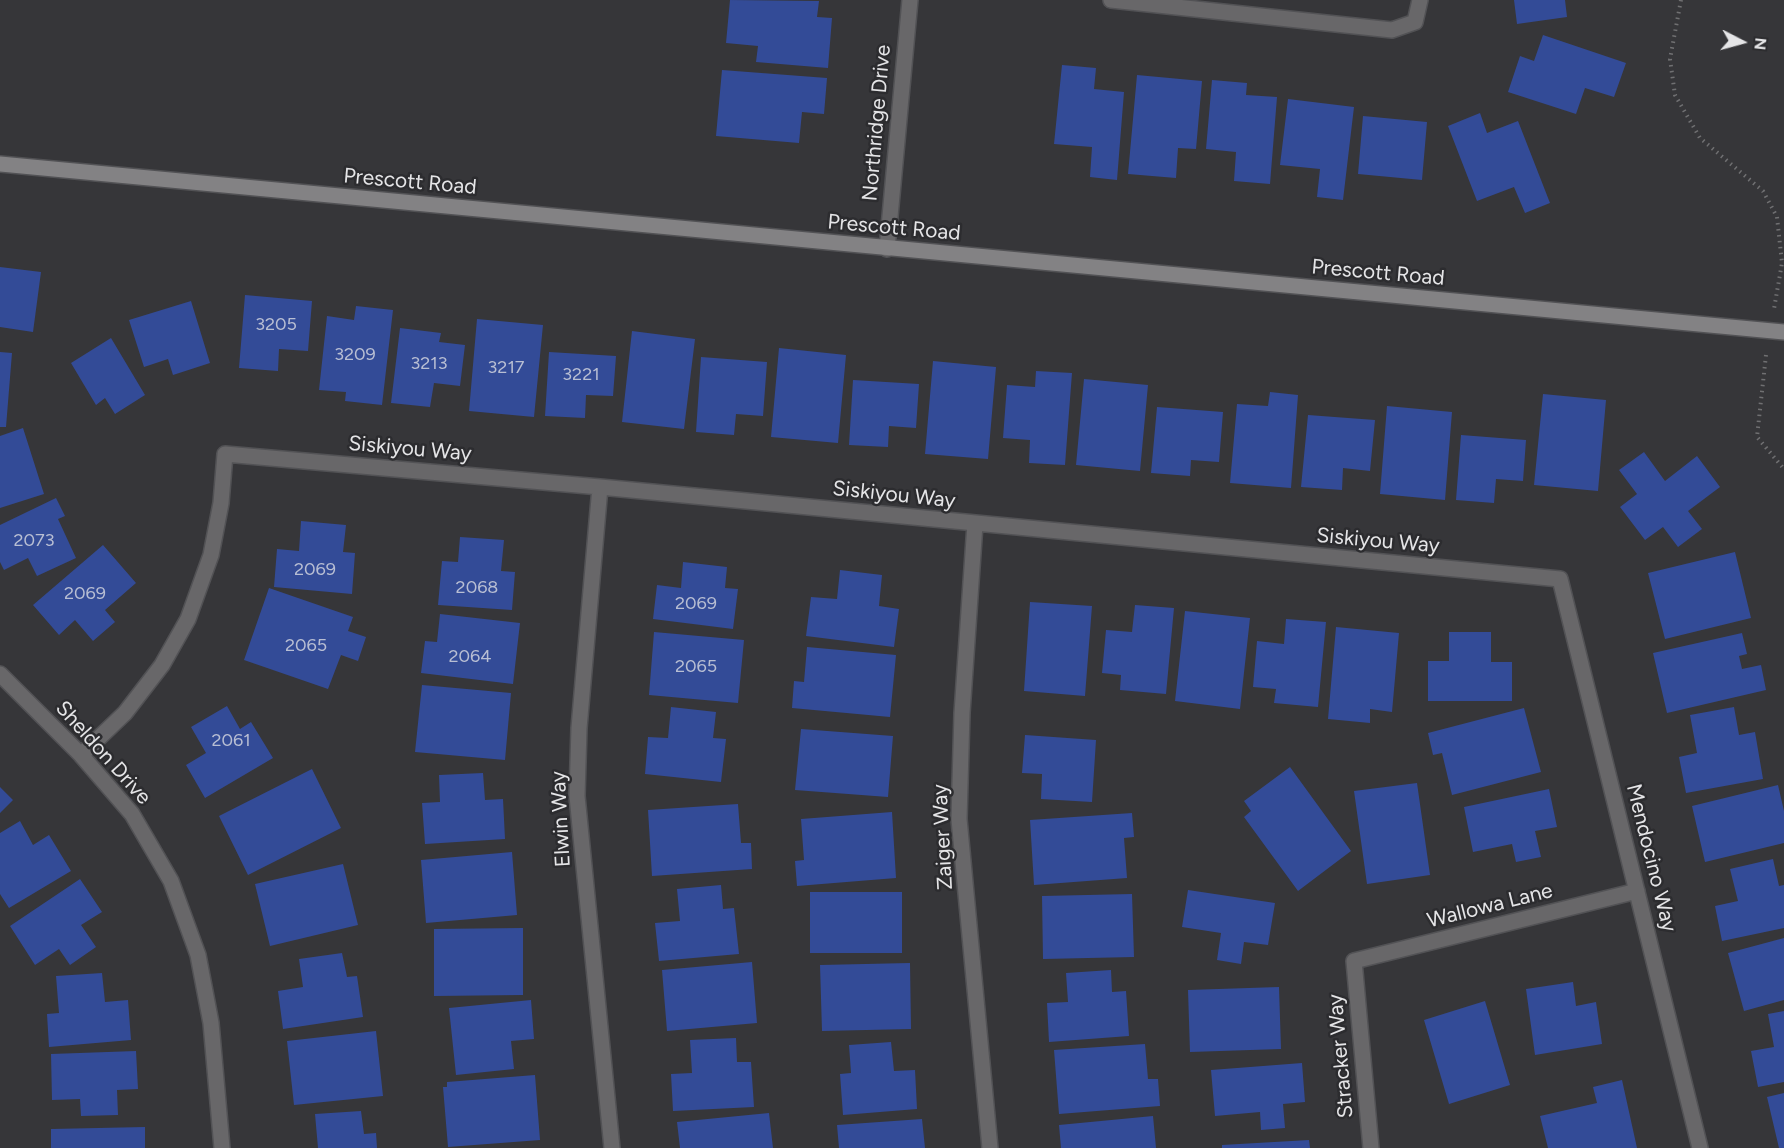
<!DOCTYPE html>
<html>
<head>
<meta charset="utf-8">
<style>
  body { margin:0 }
  #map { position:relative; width:1784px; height:1148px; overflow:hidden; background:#363639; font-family:Figtree,sans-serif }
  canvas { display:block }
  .north { position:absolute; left:1712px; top:12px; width:60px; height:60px; -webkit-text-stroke:4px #2c2c2f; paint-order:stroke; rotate:96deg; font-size:16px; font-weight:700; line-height:24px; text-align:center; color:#e5e5e7 }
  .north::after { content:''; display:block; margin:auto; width:21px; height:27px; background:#e5e5e7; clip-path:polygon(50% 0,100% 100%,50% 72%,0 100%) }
</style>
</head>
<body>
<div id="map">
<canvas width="1784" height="1148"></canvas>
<div class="north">N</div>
</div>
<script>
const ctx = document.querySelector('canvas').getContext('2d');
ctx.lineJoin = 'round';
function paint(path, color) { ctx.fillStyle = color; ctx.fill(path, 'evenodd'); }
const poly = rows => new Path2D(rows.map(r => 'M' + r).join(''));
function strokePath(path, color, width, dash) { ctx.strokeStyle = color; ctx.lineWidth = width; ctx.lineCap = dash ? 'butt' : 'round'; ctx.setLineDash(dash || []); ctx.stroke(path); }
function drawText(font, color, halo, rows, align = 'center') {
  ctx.font = font + ' Figtree,sans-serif'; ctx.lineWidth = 5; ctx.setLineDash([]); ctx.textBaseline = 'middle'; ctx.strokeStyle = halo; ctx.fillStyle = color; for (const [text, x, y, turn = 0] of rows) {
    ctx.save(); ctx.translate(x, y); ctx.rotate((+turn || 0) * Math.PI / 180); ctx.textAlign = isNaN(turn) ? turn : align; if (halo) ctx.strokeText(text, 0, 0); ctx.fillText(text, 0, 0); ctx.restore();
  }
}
paint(poly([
  [730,0,819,1,817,17,832,18,828,68,756,62,758,46,726,43],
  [1514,0,1565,0,1567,17,1517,24],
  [1543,35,1626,63,1614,97,1585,88,1576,114,1508,92,1520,56,1534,61],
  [1062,65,1096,68,1094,89,1124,92,1117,180,1090,177,1092,147,1054,144],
  [722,70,827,78,824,114,802,112,799,143,716,136],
  [1137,75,1202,81,1196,149,1178,148,1176,178,1128,174],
  [1212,80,1247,83,1246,95,1277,97,1270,184,1234,181,1236,152,1206,149],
  [1288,99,1354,107,1343,200,1317,197,1320,169,1280,165],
  [1480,113,1487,133,1518,121,1550,203,1525,213,1514,187,1477,201,1448,126],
  [1363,116,1427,122,1422,180,1358,174],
  [0,267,41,272,33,332,0,327],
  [245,295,312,301,308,351,279,349,278,371,239,368],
  [191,301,210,363,173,375,168,359,144,367,129,320],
  [356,306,393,310,382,405,345,401,346,392,319,390,327,316,354,320],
  [477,319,543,325,534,417,469,411],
  [400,328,441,333,439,342,465,345,460,386,434,383,430,407,391,403],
  [632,331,695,339,684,429,622,422],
  [111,338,145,395,115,414,105,398,96,405,71,363],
  [779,348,846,355,838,443,771,437],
  [0,352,12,353,6,427,0,427],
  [549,352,616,356,613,396,586,395,585,418,545,416],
  [701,357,767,362,763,416,736,414,734,435,696,432],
  [933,361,996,367,988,459,925,454],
  [1036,371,1072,373,1065,465,1029,463,1030,440,1003,438,1007,385,1035,387],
  [1084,379,1148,385,1140,471,1076,465],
  [853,380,919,384,916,428,889,426,888,447,849,445],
  [1270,392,1298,395,1291,488,1230,483,1237,404,1268,406],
  [1543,394,1606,400,1598,491,1534,485],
  [1387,406,1452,412,1445,500,1380,494],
  [1157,407,1223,412,1219,462,1191,460,1190,476,1151,473],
  [1308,415,1375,420,1370,471,1343,468,1342,490,1301,487],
  [23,428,44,494,0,508,0,436],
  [1461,435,1526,440,1523,481,1496,479,1494,503,1456,500],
  [1644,452,1665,481,1697,456,1720,487,1688,511,1702,529,1678,547,1663,527,1645,540,1620,507,1637,494,1619,470],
  [56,498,65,516,58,519,76,558,37,576,28,558,4,570,0,562,0,525],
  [301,521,346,525,343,552,355,553,352,594,274,587,277,549,299,551],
  [460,537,504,540,501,571,515,572,512,610,438,605,442,561,458,562],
  [103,545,136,583,105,610,115,622,93,641,75,620,59,635,33,605],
  [1735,552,1751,618,1665,639,1648,573],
  [683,562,727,567,725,588,738,589,733,629,653,619,657,585,681,588],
  [840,570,882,575,879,606,899,609,894,647,806,636,811,597,837,599],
  [269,588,353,617,348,631,366,637,358,661,341,655,328,689,244,660],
  [1030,602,1092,606,1085,696,1024,691],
  [1135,605,1174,608,1166,694,1120,690,1121,675,1102,673,1106,630,1132,632],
  [1185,611,1250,618,1240,709,1175,701],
  [440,614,520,623,513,684,421,673,425,641,437,642],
  [1286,619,1326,622,1318,707,1274,703,1276,689,1253,687,1257,641,1284,644],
  [1336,627,1399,633,1392,712,1370,709,1370,723,1328,719],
  [654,632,744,640,738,703,649,695],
  [1449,632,1491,632,1491,662,1512,662,1512,701,1428,701,1428,661,1449,661],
  [1742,633,1747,654,1739,656,1742,669,1761,665,1766,690,1667,713,1653,653],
  [807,647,896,655,890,717,792,708,794,681,804,682],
  [422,685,511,693,505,760,415,752],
  [227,706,240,729,251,722,273,758,205,798,186,765,206,753,191,727],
  [671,707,716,712,713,738,726,739,721,782,645,774,648,737,668,738],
  [1734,707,1739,735,1755,732,1763,779,1686,793,1679,757,1697,753,1690,715],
  [1524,708,1541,772,1452,795,1442,753,1433,755,1428,733],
  [801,729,893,736,888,797,795,790],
  [1025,735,1096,740,1092,802,1041,799,1042,774,1022,773],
  [1290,767,1351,851,1298,891,1244,817,1251,811,1244,801],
  [312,769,341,828,248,875,219,816],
  [483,773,485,800,503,799,505,839,425,844,422,803,440,802,439,775],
  [1417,783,1430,875,1367,884,1354,791],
  [1778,785,1784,811,1784,843,1705,862,1692,806],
  [0,787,13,800,0,813],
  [1549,789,1557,827,1535,831,1541,857,1516,862,1512,844,1473,852,1464,807],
  [738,804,741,843,751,843,752,869,652,876,648,810],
  [892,812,896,878,797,886,795,861,804,860,801,819],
  [1132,813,1134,837,1124,838,1127,878,1034,885,1030,820],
  [20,821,33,845,49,835,71,871,9,908,0,894,0,833],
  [512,852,517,915,426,923,421,860],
  [1773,859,1779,886,1784,885,1784,928,1722,941,1715,906,1738,901,1730,869],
  [343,864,358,925,270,946,255,884],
  [80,879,102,912,81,925,96,947,70,965,59,949,35,965,10,926],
  [721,885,723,909,734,908,739,954,659,961,655,923,680,921,677,889],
  [1188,890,1275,903,1268,945,1244,942,1241,964,1217,960,1221,933,1182,927],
  [810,892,902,892,902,953,810,953],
  [1132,894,1134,957,1043,959,1042,896],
  [523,928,523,995,434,996,434,929],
  [1784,938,1784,1000,1744,1011,1728,953],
  [342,953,347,977,357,976,363,1017,283,1029,278,991,303,987,299,959],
  [752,962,757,1023,667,1031,662,970],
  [910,963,911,1029,822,1031,820,965],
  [1111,970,1112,992,1126,991,1129,1036,1049,1042,1047,1003,1068,1002,1066,973],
  [102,973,105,1002,128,1000,131,1040,49,1047,47,1014,59,1013,56,976],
  [1573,982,1576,1006,1596,1002,1602,1044,1535,1055,1526,989],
  [1279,987,1281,1049,1190,1052,1188,990],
  [531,1000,534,1039,511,1041,514,1069,456,1075,449,1008],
  [1485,1001,1510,1085,1449,1104,1424,1020],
  [1784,1011,1784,1082,1758,1087,1751,1051,1774,1047,1768,1014],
  [376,1031,383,1096,294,1105,287,1041],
  [736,1038,737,1062,751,1062,754,1107,673,1111,671,1074,692,1073,690,1040],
  [891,1042,894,1071,915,1070,917,1109,843,1115,840,1074,851,1073,849,1045],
  [1145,1044,1148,1079,1158,1079,1160,1106,1059,1114,1054,1050],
  [136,1051,138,1089,117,1090,118,1115,81,1116,80,1099,52,1100,51,1054],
  [1302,1063,1305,1102,1283,1104,1285,1128,1261,1130,1260,1112,1215,1116,1211,1070],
  [535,1075,540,1140,448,1147,443,1087,447,1087,447,1082],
  [1622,1080,1637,1148,1548,1148,1540,1116,1597,1103,1593,1087],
  [1784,1093,1784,1148,1779,1148,1767,1097],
  [361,1111,364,1134,376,1133,377,1148,318,1148,315,1114],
  [769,1113,773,1148,680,1148,677,1122],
  [1153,1116,1156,1148,1061,1148,1059,1125],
  [922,1119,925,1148,839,1148,837,1125],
  [145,1127,145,1148,51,1148,51,1129],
  [1309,1140,1310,1148,1222,1148,1222,1145]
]), '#334b97');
const minor = poly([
  [1111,0,1392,30,1415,22,1420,0],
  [887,249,910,0],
  [600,487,579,728,577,796,612,1148],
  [975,524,962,713,959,819,990,1148],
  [0,674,81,755,132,814,171,881,198,955,211,1023,222,1148],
  [81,755,125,713,162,665,188,619,211,555,221,503,225,454,600,487,1560,579,1700,1148],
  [1371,1148,1354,961,1637,891]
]);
const secondary = poly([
  [0,164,1784,332]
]);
strokePath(minor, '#525255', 18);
strokePath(secondary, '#525255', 18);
strokePath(poly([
  [1681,0,1670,59,1675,95,1700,138,1763,191,1777,217,1782,263,1774,309],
  [1766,355,1757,437,1784,469]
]), '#707072', 4, [1.5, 4.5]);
strokePath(minor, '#686769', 15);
strokePath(secondary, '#838284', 15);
drawText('18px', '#b8bed3', null, [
  ["3205",276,325],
  ["3209",355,355],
  ["3213",429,364],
  ["3217",506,368],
  ["3221",581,375],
  ["2073",34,541],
  ["2069",315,570],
  ["2068",477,588],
  ["2069",85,594],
  ["2069",696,604],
  ["2065",306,646],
  ["2064",470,657],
  ["2065",696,667],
  ["2061",231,741]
]);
drawText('21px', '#e5e5e7', '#2c2c2f', [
  ["Northridge Drive",877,123,-85],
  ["Prescott Road",410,182,5],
  ["Prescott Road",894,228,5],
  ["Prescott Road",1378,273,5],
  ["Siskiyou Way",410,449,5],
  ["Siskiyou Way",894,495,6],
  ["Siskiyou Way",1378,541,5],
  ["Sheldon Drive",103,753,48],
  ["Elwin Way",561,819,-93],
  ["Zaiger Way",943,837,-93],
  ["Mendocino Way",1651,858,76],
  ["Wallowa Lane",1490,906,-14],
  ["Stracker Way",1341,1056,-95]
]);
</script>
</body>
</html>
